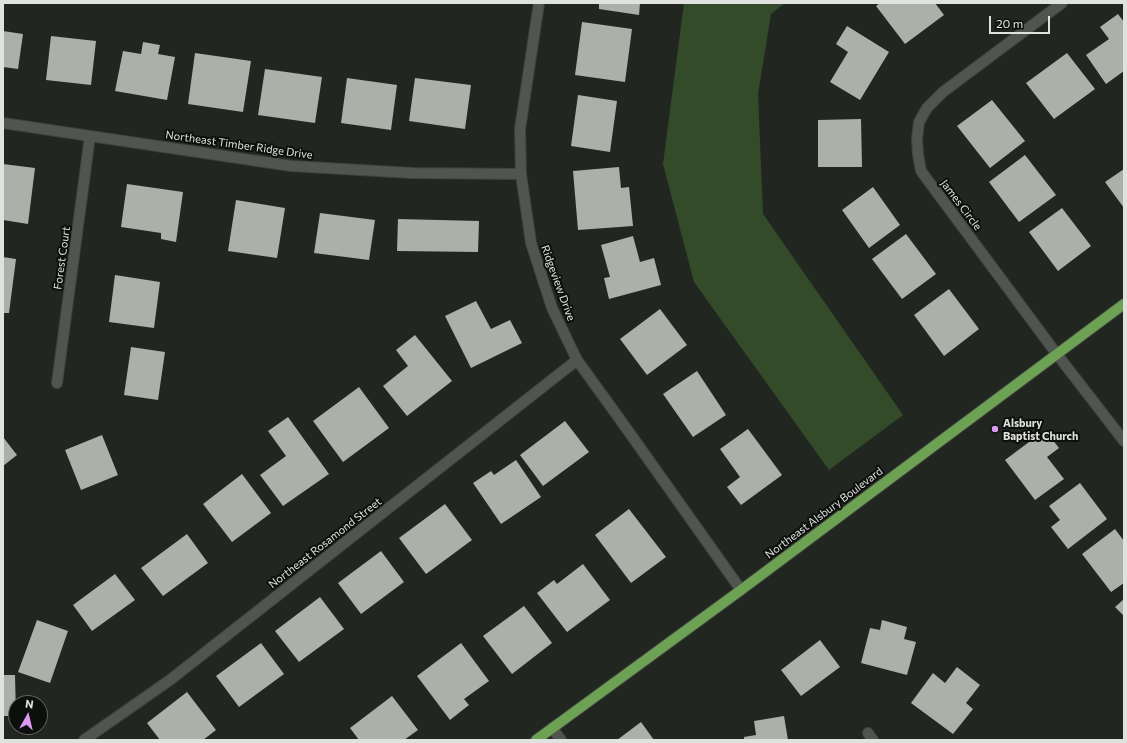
<!DOCTYPE html>
<html>
<head>
<meta charset="utf-8">
<style>
  body { margin:0 }
  #map { position:relative; width:1127px; height:743px; overflow:hidden; background:#222621; font-family:Commissioner,sans-serif }
  canvas { display:block }
  .frame { position:absolute; inset:0; border:4px solid #e0e2df; pointer-events:none }
  .north { position:absolute; left:8px; top:695px; width:40px; height:40px; box-sizing:border-box; background:#0d0f0c; border:1px solid #616360; border-radius:50%; rotate:8deg; font-size:11px; font-weight:700; line-height:16px; text-align:center; color:#e0e2df }
  .north::after { content:''; display:block; margin:auto; width:14px; height:18px; background:#dc99f4; clip-path:polygon(50% 0,100% 100%,50% 72%,0 100%) }
  .scale { position:absolute; left:989px; top:16px; width:61px; height:18px; box-sizing:border-box; border:2px solid #e0e2df; border-top:0; padding-left:5px; font-size:12px; line-height:14px; white-space:nowrap; color:#e0e2df; -webkit-text-stroke:3px #0d0f0c; paint-order:stroke }
</style>
</head>
<body>
<div id="map">
<canvas width="1127" height="743"></canvas>
<div class="frame"></div>
<div class="north">N</div>
<div class="scale">20 m</div>
</div>
<script>
const ctx = document.querySelector('canvas').getContext('2d');
ctx.lineJoin = 'round';
function paint(path, color) { ctx.fillStyle = color; ctx.fill(path, 'evenodd'); }
const poly = rows => new Path2D(rows.map(r => 'M' + r).join(''));
function strokePath(path, color, width, dash) { ctx.strokeStyle = color; ctx.lineWidth = width; ctx.lineCap = dash ? 'butt' : 'round'; ctx.setLineDash(dash || []); ctx.stroke(path); }
function drawText(font, color, halo, rows, align = 'center') {
  ctx.font = font + ' Commissioner,sans-serif'; ctx.lineWidth = 4; ctx.setLineDash([]); ctx.textBaseline = 'middle'; ctx.strokeStyle = halo; ctx.fillStyle = color; for (const [text, x, y, turn = 0] of rows) {
    ctx.save(); ctx.translate(x, y); ctx.rotate((+turn || 0) * Math.PI / 180); ctx.textAlign = isNaN(turn) ? turn : align; if (halo) ctx.strokeText(text, 0, 0); ctx.fillText(text, 0, 0); ctx.restore();
  }
}
paint(poly([
  [684,3,785,3,771,14,758,94,763,214,903,415,829,470,694,282,663,164]
]), '#344b2a');
paint(poly([
  [599,3,640,3,639,15,599,9],
  [880,3,935,3,944,15,905,44,876,6],
  [1118,14,1124,22,1124,71,1106,84,1086,55,1109,39,1100,27],
  [582,22,632,29,625,82,575,75],
  [847,26,889,52,860,100,830,82,848,52,836,44],
  [3,31,23,34,18,69,3,67],
  [51,36,96,41,91,85,46,80],
  [143,42,160,45,158,54,175,57,167,100,115,91,123,51,141,54],
  [195,53,251,61,243,112,188,104],
  [1067,53,1095,89,1054,119,1026,83],
  [265,69,322,77,315,123,258,115],
  [347,78,397,85,391,130,341,123],
  [415,78,471,85,465,129,409,121],
  [578,95,617,101,610,152,571,146],
  [992,100,1025,141,990,168,957,126],
  [861,119,862,167,818,167,818,120],
  [1025,155,1056,195,1019,222,989,182],
  [3,164,35,168,28,224,3,220],
  [619,167,621,188,629,187,633,226,578,230,573,171],
  [1124,169,1124,208,1105,182],
  [127,184,183,192,176,242,161,239,161,233,121,227],
  [873,187,900,225,869,248,842,210],
  [236,200,285,208,277,258,228,251],
  [1062,208,1091,246,1058,271,1029,232],
  [320,213,375,220,369,260,314,253],
  [398,219,479,221,478,252,397,251],
  [906,234,936,274,902,299,872,259],
  [633,236,640,262,654,258,661,285,609,299,604,278,610,277,601,245],
  [3,257,16,259,9,313,3,313],
  [115,275,160,282,154,328,109,322],
  [949,289,979,329,944,356,914,315],
  [476,301,491,329,510,320,522,343,471,368,445,316],
  [660,309,687,345,647,375,620,339],
  [415,335,452,381,407,416,383,386,408,366,396,350],
  [131,347,165,352,158,400,124,395],
  [697,371,726,415,693,437,663,394],
  [359,387,389,428,343,462,313,421],
  [288,417,329,474,283,506,260,475,286,456,268,431],
  [565,421,589,452,543,486,520,455],
  [748,429,782,475,741,505,727,487,740,477,720,449],
  [1045,430,1059,448,1047,457,1064,479,1035,500,1005,460],
  [102,435,118,475,81,490,65,450],
  [3,437,17,455,3,466],
  [516,460,541,497,501,524,473,483,491,471,494,475],
  [242,474,271,513,232,542,203,504],
  [1080,483,1107,519,1068,549,1051,527,1060,520,1049,506],
  [445,504,472,540,426,574,399,538],
  [629,509,666,557,631,583,595,535],
  [1115,529,1124,541,1124,583,1111,592,1082,554],
  [187,534,208,563,163,596,141,568],
  [381,551,404,582,361,614,338,583],
  [583,564,610,600,567,632,537,593,554,580,557,584],
  [115,574,135,600,92,631,73,605],
  [320,597,344,629,299,662,275,631],
  [1124,599,1124,616,1115,607],
  [524,606,552,643,512,674,483,636],
  [37,620,68,631,50,683,18,672],
  [882,620,907,627,904,639,916,642,907,675,861,663,870,628,880,630],
  [820,640,840,667,801,696,781,670],
  [261,643,284,674,239,707,216,676],
  [461,643,489,681,464,699,469,705,450,720,417,676],
  [957,667,980,685,966,703,973,709,953,734,911,703,933,673,945,683],
  [3,675,15,675,16,716,3,716],
  [187,692,216,730,203,740,160,740,147,723],
  [392,696,418,730,404,740,359,740,350,728],
  [784,716,788,740,744,740,744,737,756,735,754,721],
  [641,722,654,740,617,740]
]), '#abb0a9');
const minor = poly([
  [539,3,520,129,521,174,531,243,552,308,577,360,619,418,741,590],
  [1062,3,943,92,927,108,919,122,917,139,918,154,921,171,1056,353,1124,441],
  [3,123,291,166,412,173,521,174],
  [57,383,90,136],
  [552,728,561,740],
  [868,733,873,740],
  [84,740,170,680,577,360]
]);
const major = poly([
  [536,740,741,590,1124,304]
]);
strokePath(minor, '#3f423d', 12);
strokePath(major, '#3f423d', 12);
strokePath(minor, '#51554f', 10);
strokePath(major, '#6da154', 10);
for (const [x, y, r, color] of [
  [995,429,4,"#dc99f4"]
]) { const dot = new Path2D(); dot.arc(x, y, r, 0, 2 * Math.PI); ctx.fillStyle = color; ctx.fill(dot); strokePath(dot, '#0d0f0c', 1.5); }
drawText('11px', '#e0e2df', '#0d0f0c', [
  ["Northeast Timber Ridge Drive",239,145,8],
  ["James Circle",961,205,53],
  ["Forest Court",62,258,-82],
  ["Ridgeview Drive",558,283,70],
  ["Northeast Alsbury Boulevard",824,513,-37],
  ["Northeast Rosamond Street",325,543,-38]
]);
drawText('bold 11px', '#e0e2df', '#0d0f0c', [
  ["Alsbury",1003,423],
  ["Baptist Church",1003,436]
], 'left');
</script>
</body>
</html>
